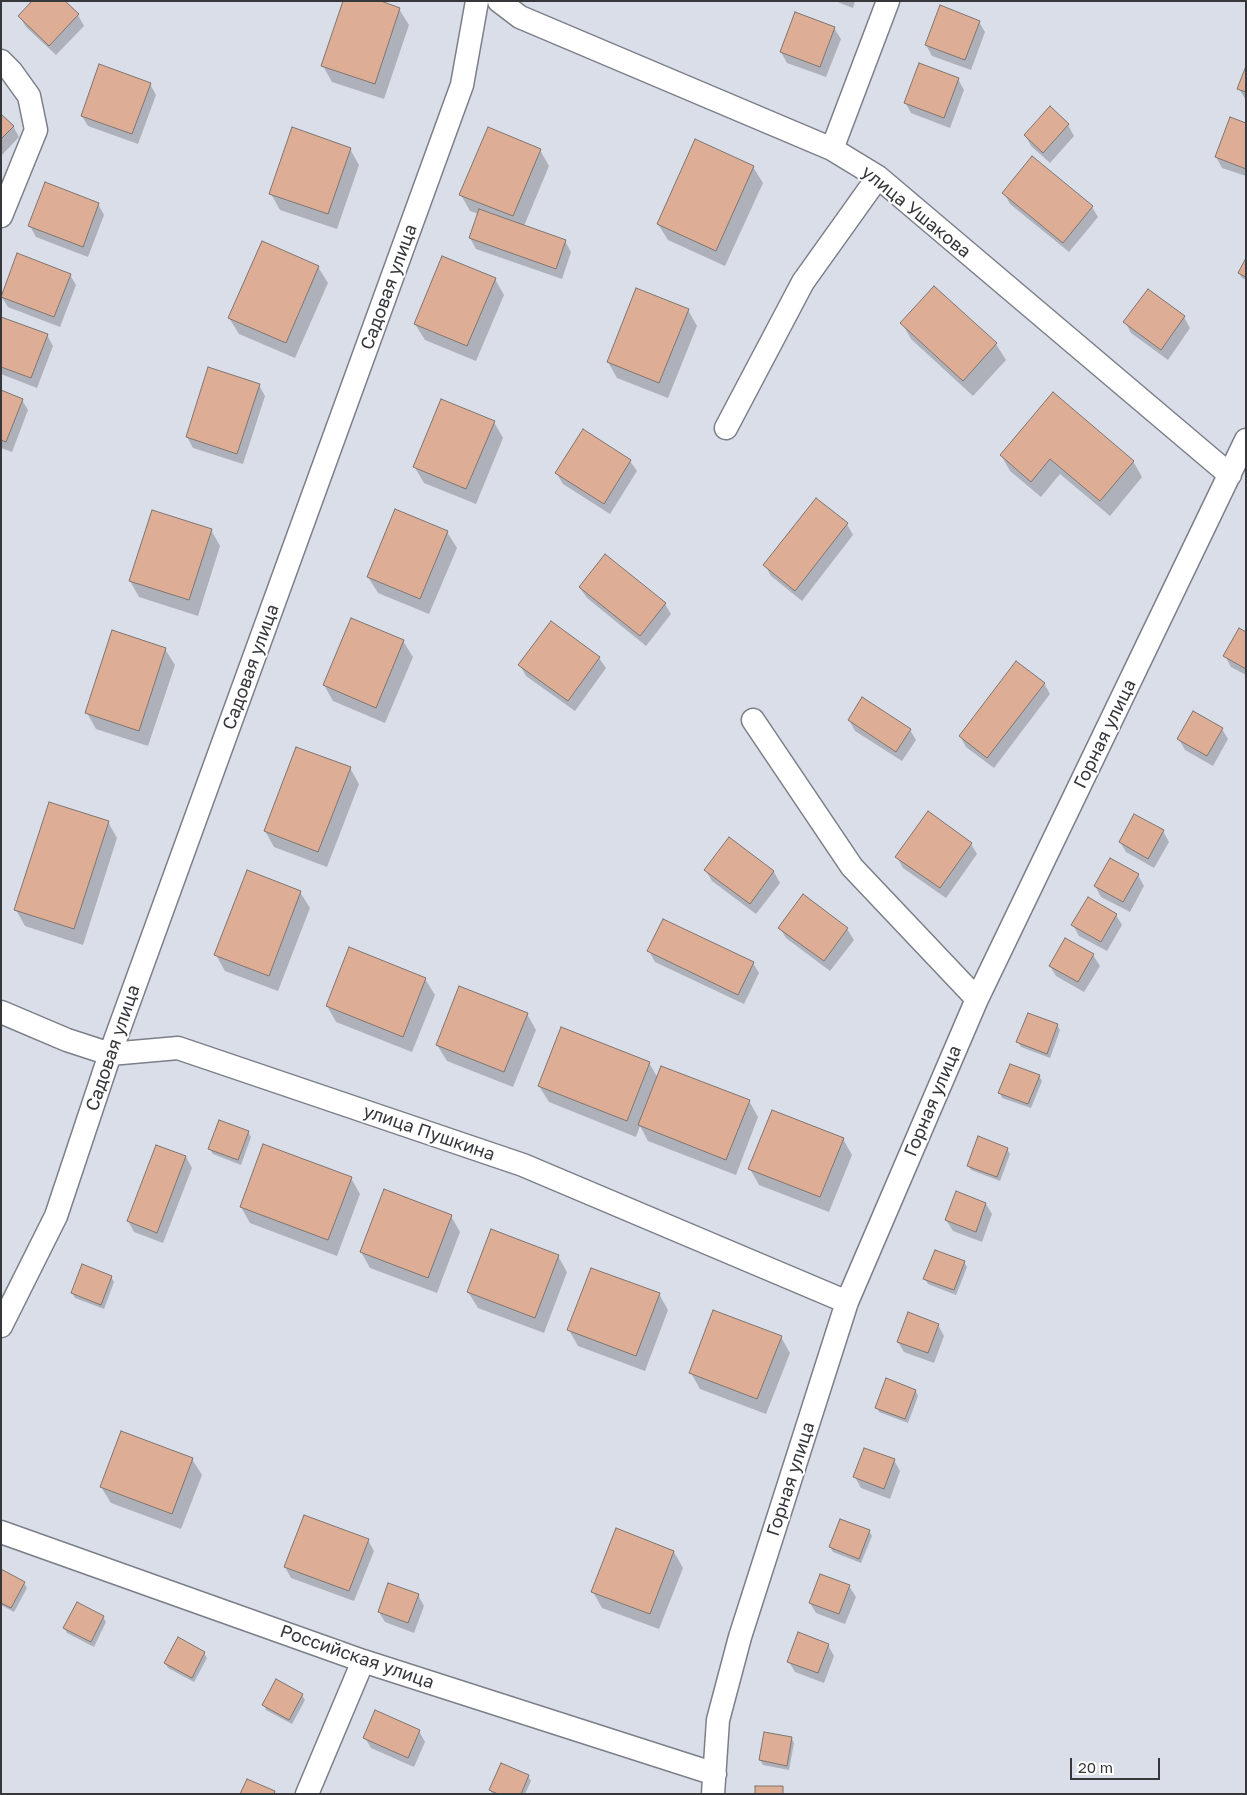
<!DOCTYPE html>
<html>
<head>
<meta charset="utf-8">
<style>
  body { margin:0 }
  #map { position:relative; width:1247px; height:1795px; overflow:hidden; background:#dadee9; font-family:"Golos Text",sans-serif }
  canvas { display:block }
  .frame { position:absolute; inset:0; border:2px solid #35373b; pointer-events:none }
  .scale { position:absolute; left:1070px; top:1758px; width:90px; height:22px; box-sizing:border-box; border:2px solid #35373b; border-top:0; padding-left:6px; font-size:15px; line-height:18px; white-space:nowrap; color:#35373b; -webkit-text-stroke:4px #fff; paint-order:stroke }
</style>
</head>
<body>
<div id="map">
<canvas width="1247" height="1795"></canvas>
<div class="frame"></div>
<div class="scale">20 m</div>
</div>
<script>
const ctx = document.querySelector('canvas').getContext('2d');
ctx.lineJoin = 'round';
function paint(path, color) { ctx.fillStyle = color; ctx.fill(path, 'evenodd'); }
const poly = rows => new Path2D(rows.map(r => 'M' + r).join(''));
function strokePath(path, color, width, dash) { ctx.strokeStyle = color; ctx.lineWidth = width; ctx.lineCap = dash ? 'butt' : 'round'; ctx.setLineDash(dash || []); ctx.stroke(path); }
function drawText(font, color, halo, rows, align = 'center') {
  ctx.font = font + ' "Golos Text",sans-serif'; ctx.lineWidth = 4; ctx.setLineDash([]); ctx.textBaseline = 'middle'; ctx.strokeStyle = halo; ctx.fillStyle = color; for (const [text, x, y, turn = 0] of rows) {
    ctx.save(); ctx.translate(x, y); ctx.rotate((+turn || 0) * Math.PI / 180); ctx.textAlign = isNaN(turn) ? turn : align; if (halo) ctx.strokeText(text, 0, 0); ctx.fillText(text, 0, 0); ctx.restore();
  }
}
paint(poly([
  [835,1,855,1,853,8],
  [399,9,409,25,384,99,332,82,323,66],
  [78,15,84,26,56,55,26,27,20,17],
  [979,22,985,32,971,70,932,56,926,45],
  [834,28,841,39,826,77,787,63,781,52],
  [1246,70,1246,100,1239,89],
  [958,79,964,90,950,128,911,113,905,102],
  [150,84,156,95,138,144,88,126,82,116],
  [1050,108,1068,125,1074,136,1050,163,1031,146,1025,135],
  [1,116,13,126,19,137,1,156],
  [1246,124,1246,176,1222,168,1216,157],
  [696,141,753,167,763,183,725,266,668,240,658,224],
  [350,149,359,165,337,229,280,210,271,194],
  [540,150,549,166,524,226,565,241,571,252,562,279,476,249,470,238,479,214,470,211,461,195],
  [1004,193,1092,207,1098,217,1069,252,1010,204],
  [98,204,104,215,88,257,36,237,30,226],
  [1246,260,1246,280,1242,278,1239,273],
  [318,267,328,283,295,358,239,334,229,318],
  [70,275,76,285,60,327,8,307,1,296],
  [495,279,504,295,476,361,425,340,415,324],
  [934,287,996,344,1006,360,973,396,911,339,902,323],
  [688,310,697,326,668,398,617,378,608,362],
  [1184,317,1190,328,1168,360,1131,333,1125,322],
  [1,318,47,335,53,346,37,388,1,374],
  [259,385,265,396,243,464,193,448,187,437],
  [1,392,22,400,28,410,12,452,1,448],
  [494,422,503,438,476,504,424,483,414,466],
  [1001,455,1133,461,1142,477,1110,516,1060,474,1041,497,1010,471],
  [630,461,637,471,610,514,563,484,557,474],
  [847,524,853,535,802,601,771,576,765,565],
  [211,530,220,546,198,616,139,597,130,581],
  [447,532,457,548,429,614,378,593,368,577],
  [580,588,665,604,671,614,646,646,587,598],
  [1246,634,1246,675,1231,667,1225,656],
  [403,641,413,657,385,723,333,701,324,685],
  [165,649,175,665,148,746,96,729,87,713],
  [599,658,606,668,575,711,526,676,520,665],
  [1044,683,1050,694,994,768,966,747,960,736],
  [849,720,910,730,916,740,902,761,855,731],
  [1222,729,1228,739,1213,766,1185,750,1179,739],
  [350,768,359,784,327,867,274,847,265,831],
  [108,822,117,838,83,945,25,926,16,910],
  [1163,831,1169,842,1154,868,1126,852,1120,842],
  [729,839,774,872,780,883,756,914,712,881,706,871],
  [971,844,977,854,946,898,903,868,897,857],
  [1138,875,1144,886,1130,912,1101,897,1095,886],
  [300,892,310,908,278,991,225,971,216,955],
  [803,896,847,929,854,940,830,971,786,938,780,928],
  [1116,915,1122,925,1107,951,1079,936,1073,925],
  [1065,940,1093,955,1100,966,1084,992,1056,976,1050,966],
  [649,951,753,963,759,973,744,1004,655,962],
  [425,979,435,995,412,1052,336,1022,327,1006],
  [527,1014,536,1030,513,1087,447,1061,437,1045],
  [1057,1025,1060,1030,1050,1058,1021,1047,1018,1042],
  [649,1063,658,1078,749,1101,758,1117,736,1175,648,1141,640,1126,636,1137,549,1102,539,1086],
  [1039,1076,1042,1081,1031,1108,1002,1098,1000,1093],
  [248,1132,251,1137,241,1165,213,1154,210,1149],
  [843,1139,852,1155,829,1212,759,1185,750,1169],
  [157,1146,186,1157,192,1168,163,1243,134,1232,128,1221],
  [1007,1149,1010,1154,1000,1181,971,1170,968,1165],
  [351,1178,360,1194,337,1256,250,1223,241,1207],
  [986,1204,992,1214,982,1242,953,1231,946,1220],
  [451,1216,460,1232,437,1293,370,1268,361,1252],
  [558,1256,567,1272,544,1333,478,1308,468,1292],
  [964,1262,967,1267,956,1295,928,1284,925,1279],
  [111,1277,114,1282,104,1309,75,1298,72,1293],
  [659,1294,668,1310,645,1371,578,1346,569,1330],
  [938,1325,944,1336,934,1363,904,1352,898,1342],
  [781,1337,790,1353,766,1414,700,1389,691,1373],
  [887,1380,916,1391,918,1396,908,1423,879,1412,877,1408],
  [192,1459,202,1475,181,1529,111,1503,101,1487],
  [894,1460,900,1471,890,1499,861,1488,855,1477],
  [869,1531,872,1536,861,1563,833,1552,830,1547],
  [368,1540,374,1551,354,1601,291,1578,285,1567],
  [674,1552,683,1568,659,1629,602,1608,593,1592],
  [1,1571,24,1583,27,1588,14,1612,1,1605],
  [849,1586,856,1597,845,1624,816,1613,810,1603],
  [418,1595,424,1606,414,1633,385,1622,379,1612],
  [103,1617,106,1622,94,1647,67,1633,64,1628],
  [828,1645,834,1656,824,1683,795,1672,789,1662],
  [204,1653,207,1658,194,1682,168,1668,165,1663],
  [302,1695,305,1700,292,1724,266,1710,264,1705],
  [419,1731,425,1742,414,1767,371,1748,365,1738],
  [792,1739,794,1743,789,1770,763,1765,760,1760],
  [528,1776,531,1781,525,1794,493,1794,490,1790]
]), '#0003');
const building = poly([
  [32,1,65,1,79,14,49,46,18,16,32,1],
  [343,1,381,1,400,8,375,84,321,66,343,1],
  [940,5,980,21,965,60,925,45,940,5],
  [795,12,835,27,820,67,780,52,795,12],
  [919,63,959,78,944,118,904,103,919,63],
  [99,64,151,83,132,134,81,116,99,64],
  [1246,66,1246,92,1237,89,1246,66],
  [1050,106,1069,124,1043,153,1024,135,1050,106],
  [1,114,14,126,1,139,1,114],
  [1230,117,1246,123,1246,169,1215,157,1230,117],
  [292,127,351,148,328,214,269,194,292,127],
  [488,127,541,149,513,216,459,195,488,127],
  [695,139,754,166,716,251,657,224,695,139],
  [1032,156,1093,206,1063,243,1002,193,1032,156],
  [45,182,99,203,83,247,28,226,45,182],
  [479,209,566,240,556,269,469,238,479,209],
  [262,241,319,266,286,343,228,318,262,241],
  [17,253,71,274,54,317,1,297,17,253],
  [442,256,496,278,467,346,414,324,442,256],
  [1246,258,1246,277,1238,273,1246,258],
  [934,286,997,343,963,381,900,323,934,286],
  [636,288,689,309,659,383,607,362,636,288],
  [1148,289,1185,316,1161,350,1123,322,1148,289],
  [1,317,48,334,31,378,1,367,1,317],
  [208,367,260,384,237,454,186,437,208,367],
  [1,390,23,399,6,442,1,440,1,390],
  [1053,392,1134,461,1100,501,1050,459,1031,482,1000,455,1053,392],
  [441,399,495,421,466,489,413,467,441,399],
  [583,429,631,460,604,504,555,473,583,429],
  [816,498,848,523,795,591,763,565,816,498],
  [395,509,448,531,420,599,367,577,395,509],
  [152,510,212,529,189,600,129,581,152,510],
  [605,554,666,603,640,636,579,587,605,554],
  [351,618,404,640,376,708,323,685,351,618],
  [551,621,600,657,568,701,518,665,551,621],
  [1239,628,1246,632,1246,669,1223,656,1239,628],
  [112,630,166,648,139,731,85,713,112,630],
  [1016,661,1045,683,987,758,959,736,1016,661],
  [862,697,911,729,896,752,848,720,862,697],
  [1193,711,1223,728,1207,756,1177,739,1193,711],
  [296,747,351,767,318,852,264,831,296,747],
  [49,802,109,821,74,929,14,910,49,802],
  [928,811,972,843,940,888,895,857,928,811],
  [1134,814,1164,830,1148,859,1119,842,1134,814],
  [729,837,774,871,750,904,704,870,729,837],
  [1110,858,1139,874,1123,902,1094,886,1110,858],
  [247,870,301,891,269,976,214,955,247,870],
  [803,894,848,928,824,961,778,928,803,894],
  [1088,897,1117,914,1101,942,1071,925,1088,897],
  [663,919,754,962,738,995,647,951,663,919],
  [1065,938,1094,954,1078,982,1049,966,1065,938],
  [349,947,426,978,403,1037,326,1006,349,947],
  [459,986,528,1013,504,1072,436,1045,459,986],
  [1028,1013,1058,1024,1047,1054,1016,1042,1028,1013],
  [561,1027,650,1062,627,1121,538,1086,561,1027],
  [1010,1064,1040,1075,1028,1104,998,1093,1010,1064],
  [661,1066,750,1100,726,1160,638,1125,661,1066],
  [772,1110,844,1138,820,1197,748,1169,772,1110],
  [219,1120,249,1131,238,1160,208,1149,219,1120],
  [978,1136,1008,1148,997,1177,967,1166,978,1136],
  [263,1144,352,1177,328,1240,240,1207,263,1144],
  [156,1145,186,1156,157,1233,127,1221,156,1145],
  [384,1189,452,1215,428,1278,360,1252,384,1189],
  [956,1191,986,1203,976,1232,945,1220,956,1191],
  [491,1229,559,1255,535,1318,467,1292,491,1229],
  [935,1250,965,1261,954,1290,923,1279,935,1250],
  [82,1264,112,1276,101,1305,71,1293,82,1264],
  [591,1268,660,1293,636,1356,567,1330,591,1268],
  [713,1310,782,1336,757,1399,689,1373,713,1310],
  [908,1312,939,1324,928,1353,897,1342,908,1312],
  [886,1378,916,1390,905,1419,875,1408,886,1378],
  [121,1431,193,1458,172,1514,100,1487,121,1431],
  [864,1448,895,1459,884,1489,853,1477,864,1448],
  [304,1515,369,1539,349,1591,284,1567,304,1515],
  [840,1519,870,1530,859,1559,829,1547,840,1519],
  [616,1528,674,1551,650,1614,591,1592,616,1528],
  [1,1569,25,1582,11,1608,1,1603,1,1569],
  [820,1574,850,1585,839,1614,809,1603,820,1574],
  [388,1583,419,1594,408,1623,378,1612,388,1583],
  [77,1602,104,1616,91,1642,63,1628,77,1602],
  [798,1632,829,1644,818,1673,787,1662,798,1632],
  [178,1637,205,1652,192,1678,164,1663,178,1637],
  [276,1679,303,1694,289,1720,262,1705,276,1679],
  [375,1710,420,1730,408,1758,363,1738,375,1710],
  [764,1732,792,1737,787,1766,759,1760,764,1732],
  [501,1763,529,1775,521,1794,498,1794,489,1790,501,1763],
  [247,1779,275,1791,274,1794,240,1794,247,1779],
  [755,1786,783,1786,783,1794,755,1794,755,1786]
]);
paint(building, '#dead95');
strokePath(building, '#7e746f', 1);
const minor = poly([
  [499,1,520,17,832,149,878,177,1230,475],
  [1,61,11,71,29,96,36,130,1,216],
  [832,149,888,1],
  [726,428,803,282,878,177],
  [753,720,852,867,977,999],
  [1,1012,67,1040,110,1054,178,1048,523,1165,847,1302],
  [1,1326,56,1216,110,1054,462,85,477,1],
  [1,1532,363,1661,715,1774],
  [307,1794,363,1661],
  [713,1794,718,1720,740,1637,847,1302,977,999,1246,440]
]);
strokePath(minor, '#7b7f88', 25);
strokePath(minor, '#fff', 22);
drawText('18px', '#35373b', '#fff', [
  ["улица Ушакова",916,212,39],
  ["Садовая улица",389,287,-70],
  ["Садовая улица",251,667,-70],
  ["Горная улица",1105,734,-64],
  ["Садовая улица",113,1048,-71],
  ["Горная улица",933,1101,-67],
  ["улица Пушкина",429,1133,19],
  ["Горная улица",791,1479,-72],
  ["Российская улица",357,1657,19]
]);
</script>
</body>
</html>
